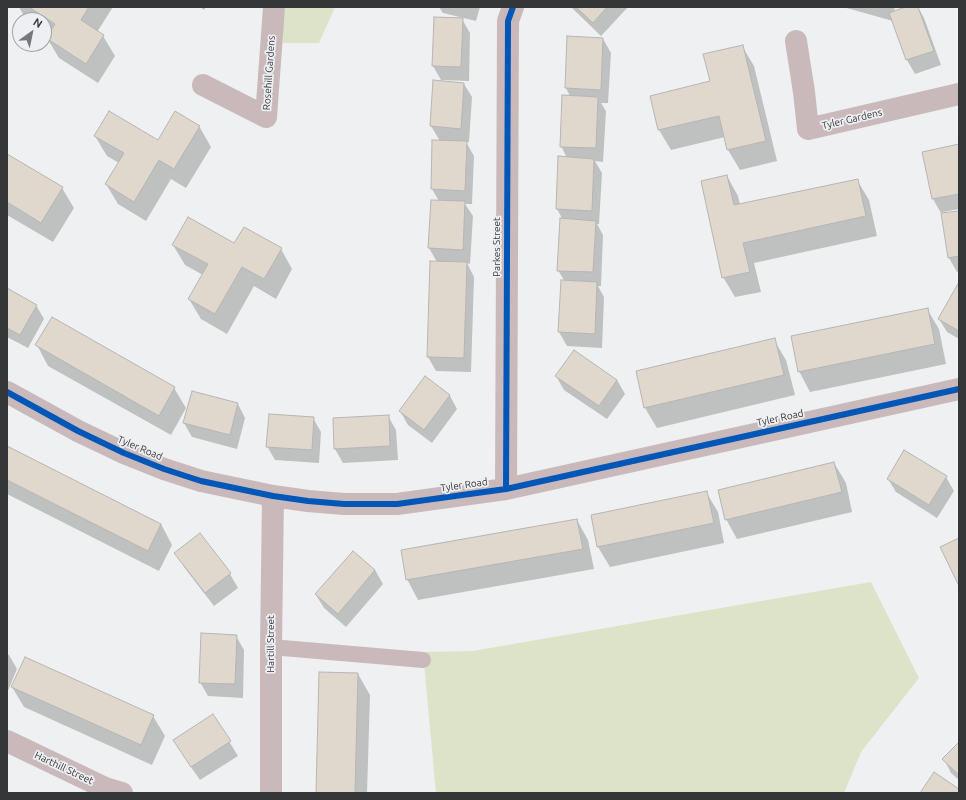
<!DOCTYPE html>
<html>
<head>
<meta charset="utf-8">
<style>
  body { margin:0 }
  #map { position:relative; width:966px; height:800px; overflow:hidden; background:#eff0f1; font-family:Ubuntu,sans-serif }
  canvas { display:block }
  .frame { position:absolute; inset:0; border:8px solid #353637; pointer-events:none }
  .north { position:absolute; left:12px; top:12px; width:40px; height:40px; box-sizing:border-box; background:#eeeff2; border:1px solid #a4a5a7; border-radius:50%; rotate:33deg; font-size:11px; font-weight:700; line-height:16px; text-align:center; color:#353637 }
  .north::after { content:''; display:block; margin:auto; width:14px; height:18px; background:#767778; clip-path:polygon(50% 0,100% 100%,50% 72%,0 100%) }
</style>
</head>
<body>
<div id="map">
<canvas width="966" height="800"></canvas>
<div class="frame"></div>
<div class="north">N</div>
</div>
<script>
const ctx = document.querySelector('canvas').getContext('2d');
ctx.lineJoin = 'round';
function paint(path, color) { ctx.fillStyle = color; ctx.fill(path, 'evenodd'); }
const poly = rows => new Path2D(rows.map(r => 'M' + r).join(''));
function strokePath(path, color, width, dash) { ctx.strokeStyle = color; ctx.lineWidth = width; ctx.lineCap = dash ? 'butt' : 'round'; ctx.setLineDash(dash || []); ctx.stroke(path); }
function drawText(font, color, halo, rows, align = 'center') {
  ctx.font = font + ' Ubuntu,sans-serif'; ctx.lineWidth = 3.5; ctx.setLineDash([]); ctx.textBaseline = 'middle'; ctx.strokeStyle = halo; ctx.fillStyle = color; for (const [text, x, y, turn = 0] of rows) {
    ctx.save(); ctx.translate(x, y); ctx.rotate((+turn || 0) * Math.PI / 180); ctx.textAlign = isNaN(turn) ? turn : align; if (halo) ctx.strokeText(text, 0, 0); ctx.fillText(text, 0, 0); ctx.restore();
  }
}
paint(poly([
  [285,7,335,7,319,43,281,43],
  [871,582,919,678,861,752,844,793,436,793,423,652,473,651]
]), '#dde3c8');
paint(poly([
  [19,7,113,7,97,32,103,36,115,56,98,83,59,58,47,38,51,33,44,29,44,20,30,20,24,16],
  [200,7,206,7,204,10],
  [439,7,480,7,476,21,443,13],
  [571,7,628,7,601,36],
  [843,7,895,7,894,12,908,7,918,7,924,18,941,65,915,74,907,60,893,21],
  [462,19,470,33,469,81,441,80,433,66],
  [603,39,611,53,608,103,601,103,606,111,603,162,595,161,602,173,599,224,597,224,603,235,601,286,598,286,604,297,602,348,567,346,559,332,565,282,558,270,563,220,557,209,567,158,561,146,570,96,566,88],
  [742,46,754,66,777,161,740,170,728,150,725,137,671,150,659,130,711,82],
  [464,84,472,97,469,142,466,142,474,156,472,204,465,204,473,216,470,264,467,263,474,277,471,372,436,371,428,357,437,262,429,248,432,201,439,201,432,189,440,141,431,126],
  [199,126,211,147,186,188,171,179,146,221,118,204,106,184,119,163,107,156,95,136,158,142],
  [959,145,959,209,943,212,943,214,959,212,959,271,957,272,949,258,942,212,941,213,933,199,923,152],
  [7,155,62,188,74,208,53,242,7,215],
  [727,176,738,196,740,205,857,180,869,200,877,236,754,263,761,292,735,297,723,277],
  [173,245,235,245,281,249,292,269,276,299,254,286,227,334,201,319,189,299,203,275,185,265],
  [959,284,959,339,947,332,939,319],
  [7,289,36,305,44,319,28,348,7,337],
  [927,309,939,329,946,364,810,392,799,371],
  [774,340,786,360,795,395,657,428,645,408],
  [37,345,174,388,186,408,171,435,48,366],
  [556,376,617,380,625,394,607,419,564,390],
  [425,378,450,396,457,409,432,443,408,425,400,411],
  [238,404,245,418,237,449,192,437,184,423],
  [388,416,396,430,398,460,343,463,335,449],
  [313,418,321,432,319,463,275,460,267,446],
  [7,447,161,524,172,545,159,571,7,494],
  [905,451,946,477,954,491,937,518,896,492,888,479],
  [834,463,846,483,852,512,737,539,726,519],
  [706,492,718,512,724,543,610,567,598,547,592,516],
  [577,520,588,540,594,569,418,600,407,579],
  [200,534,230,574,238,588,214,606,184,567,176,553],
  [375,570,383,584,346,627,324,608,316,595],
  [236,636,244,650,243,698,208,696,200,682],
  [7,654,9,655,17,669,7,693],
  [358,674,370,695,367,793,317,793],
  [12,687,153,716,165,736,152,765,24,707],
  [213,715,238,756,200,780,182,754],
  [959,743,959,780,951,773,944,759]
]), '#0003');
const building = poly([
  [29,7,89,7,81,20,104,35,86,64,46,38,55,24,29,7],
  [576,7,607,7,593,23,576,7],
  [905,7,918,7,934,51,906,60,889,13,905,7],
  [434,17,463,18,461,67,432,66,434,17],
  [567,36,603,38,601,90,565,88,567,36],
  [743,45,766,141,727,150,719,116,658,130,650,96,710,81,703,54,743,45],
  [433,80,464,83,461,129,430,126,433,80],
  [562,95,598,97,596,148,560,147,562,95],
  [109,111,158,140,175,111,200,126,174,169,159,160,134,202,105,184,124,153,94,136,109,111],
  [432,140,467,141,465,191,431,189,432,140],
  [959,144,959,194,932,199,922,152,959,144],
  [7,154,63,187,41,223,7,202,7,154],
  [558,156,594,159,592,211,556,209,558,156],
  [727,175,734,205,858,179,866,216,743,243,750,272,722,278,701,181,727,175],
  [431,200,465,201,463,250,428,248,431,200],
  [959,211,959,256,948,258,941,213,959,211],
  [188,217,234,243,244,227,282,248,264,279,242,267,215,314,188,299,208,264,172,245,188,217],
  [560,218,596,221,593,272,557,271,560,218],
  [430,261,467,262,464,358,427,357,430,261],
  [561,280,597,282,595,334,558,332,561,280],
  [959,282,959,331,938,319,959,282],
  [7,288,37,305,20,335,7,328,7,288],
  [928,308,935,344,798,372,791,336,928,308],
  [52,317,175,387,159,416,35,345,52,317],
  [775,338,784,375,644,408,636,371,775,338],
  [574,350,617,380,599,406,555,376,574,350],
  [425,376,450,395,424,430,399,411,425,376],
  [192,391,238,403,230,435,183,423,192,391],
  [269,414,314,417,312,450,266,447,269,414],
  [389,415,390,446,334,449,333,418,389,415],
  [7,446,161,524,148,551,7,480,7,446],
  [904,450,947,476,929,505,887,479,904,450],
  [834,462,842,492,725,520,718,490,834,462],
  [707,491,714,523,597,547,591,515,707,491],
  [577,519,583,549,406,580,401,550,577,519],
  [200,533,231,573,205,593,174,553,200,533],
  [959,538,959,586,940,547,959,538],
  [353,551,375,570,338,614,315,594,353,551],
  [201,633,237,635,235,684,199,683,201,633],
  [25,657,154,715,141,745,11,687,25,657],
  [319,672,358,673,355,793,316,793,319,672],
  [213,714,231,741,191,767,173,740,213,714],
  [959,742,959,775,942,759,959,742],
  [934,772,959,789,959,793,920,793,934,772]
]);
paint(building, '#e0d7cd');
strokePath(building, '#b5b5b5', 1);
strokePath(poly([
  [271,647,423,660]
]), '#cab9ba', 16);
strokePath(poly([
  [796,41,804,92,808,129,959,94],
  [203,85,266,117,274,7],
  [7,392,78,431,124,453,164,469,201,481,273,496,308,501,344,504,397,504,506,489,959,389],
  [506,489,508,21,513,7],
  [7,741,105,788,122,793],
  [271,793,271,647,273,496]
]), '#cab9ba', 22);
strokePath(poly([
  [7,392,78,431,124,453,164,469,201,481,273,496,308,501,344,504,397,504,506,489,959,389],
  [506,489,508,21,513,7]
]), '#0057b8', 6);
drawText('10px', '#353637', '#eeeff2', [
  ["Rosehill Gardens",269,73,-86],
  ["Tyler Gardens",852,119,-13],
  ["Parkes Street",497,247,-90],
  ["Tyler Road",780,418,-12],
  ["Tyler Road",140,448,23],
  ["Tyler Road",464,485,-8],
  ["Hartill Street",271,644,-90],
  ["Harthill Street",64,768,25]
]);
</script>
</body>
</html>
